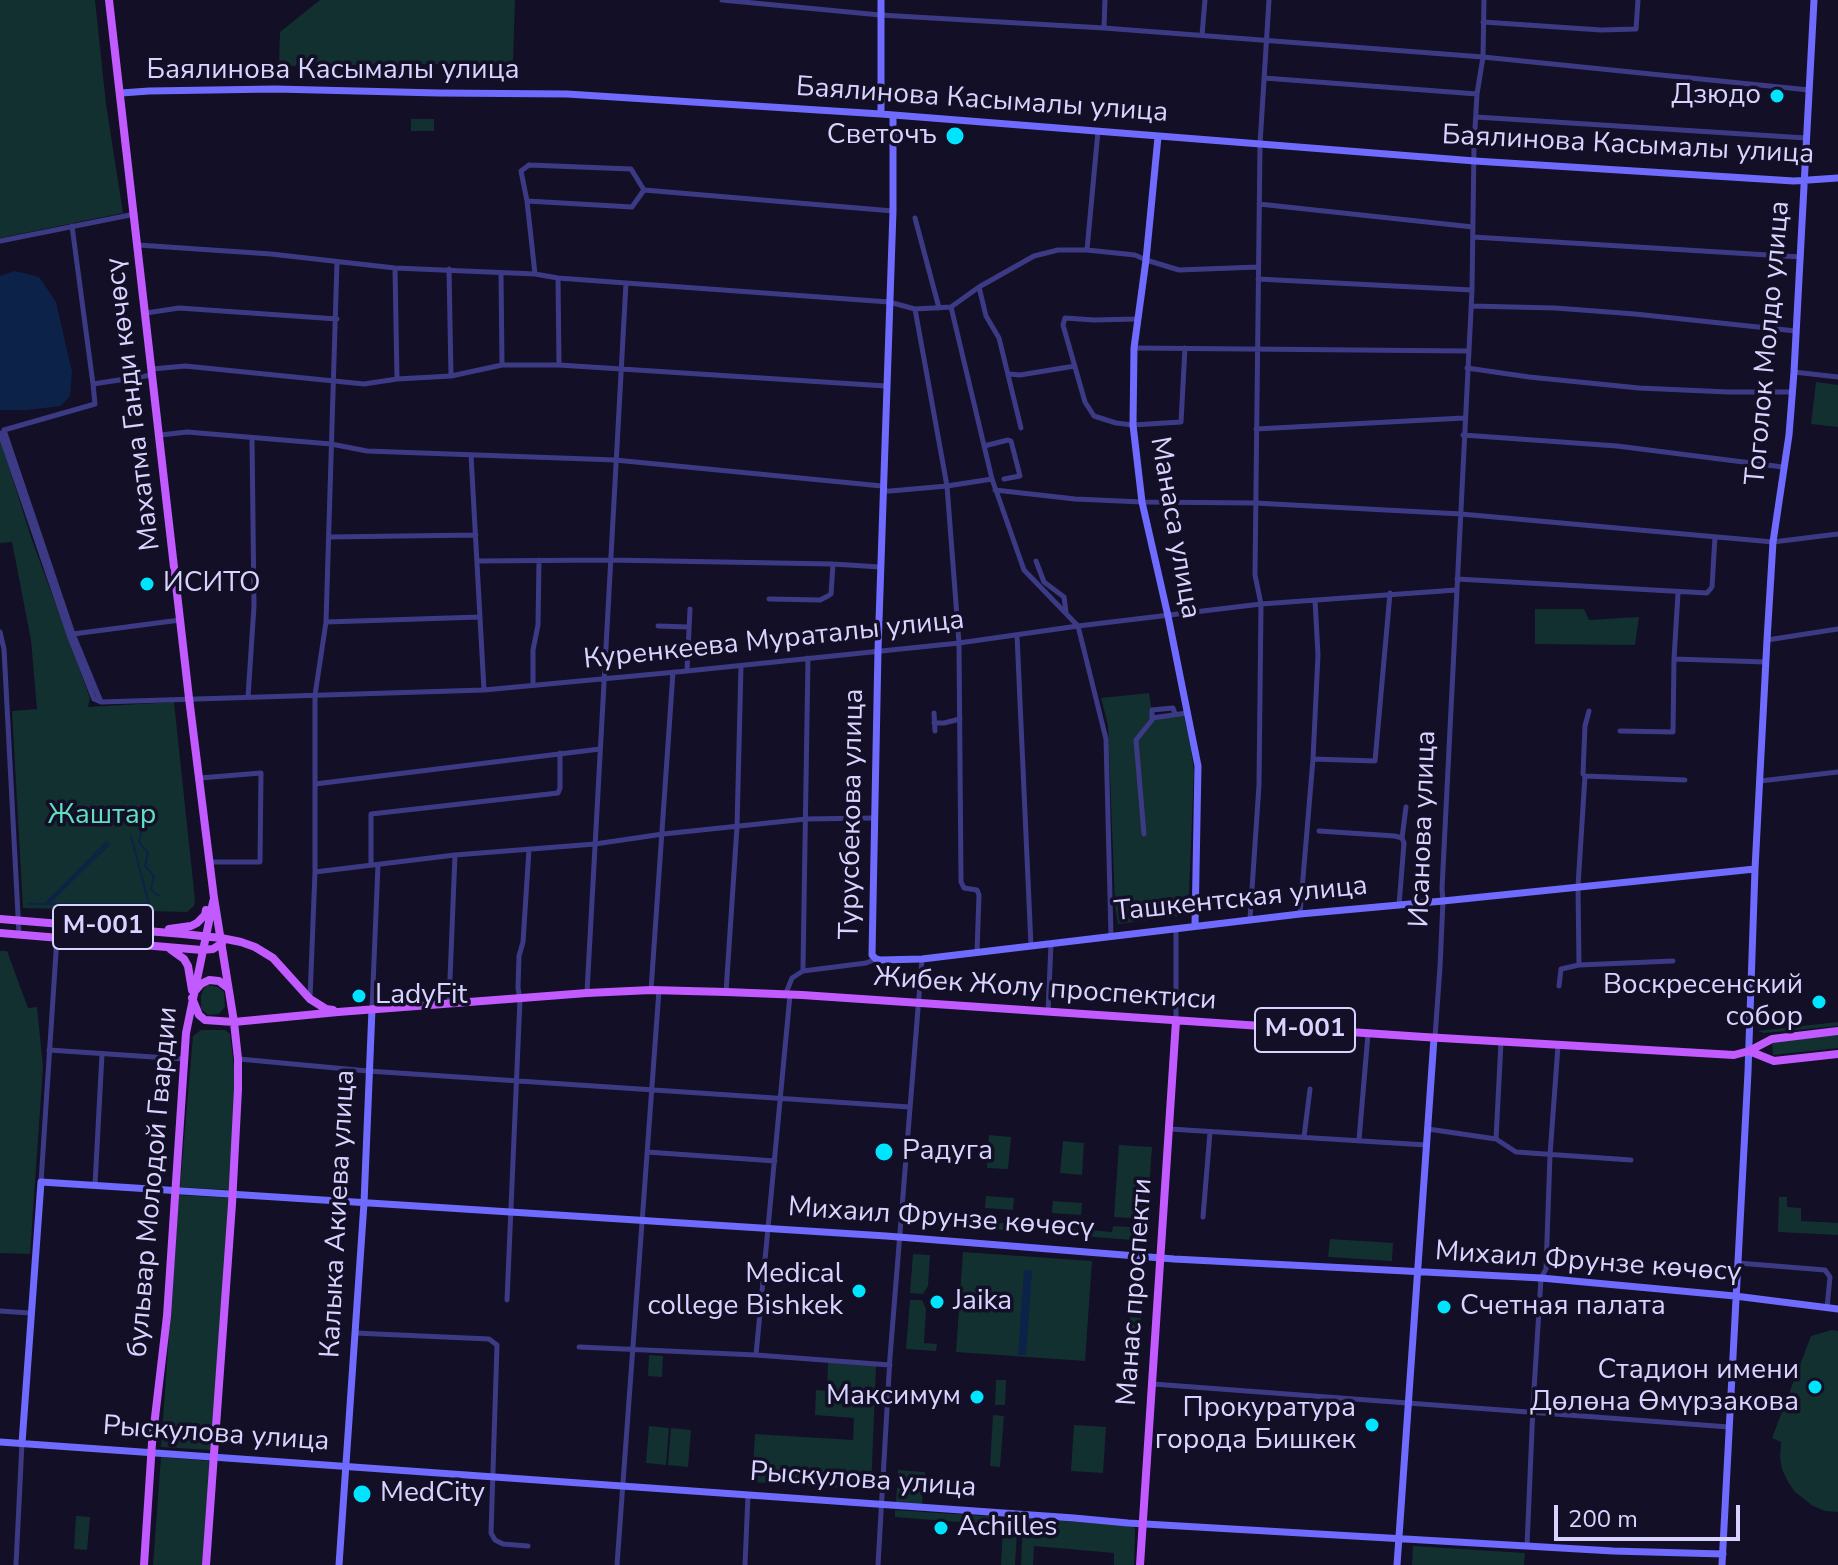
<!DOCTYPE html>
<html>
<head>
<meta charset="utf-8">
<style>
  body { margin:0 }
  #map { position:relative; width:1838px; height:1565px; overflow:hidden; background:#130f26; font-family:"Nunito Sans",sans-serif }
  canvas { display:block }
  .scale { position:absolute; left:1554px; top:1505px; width:186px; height:36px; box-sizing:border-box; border:4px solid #d9d4ff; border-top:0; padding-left:10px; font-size:24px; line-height:28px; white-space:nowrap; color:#d9d4ff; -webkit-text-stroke:6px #130f26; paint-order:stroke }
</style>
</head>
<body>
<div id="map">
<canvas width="1838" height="1565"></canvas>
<div class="scale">200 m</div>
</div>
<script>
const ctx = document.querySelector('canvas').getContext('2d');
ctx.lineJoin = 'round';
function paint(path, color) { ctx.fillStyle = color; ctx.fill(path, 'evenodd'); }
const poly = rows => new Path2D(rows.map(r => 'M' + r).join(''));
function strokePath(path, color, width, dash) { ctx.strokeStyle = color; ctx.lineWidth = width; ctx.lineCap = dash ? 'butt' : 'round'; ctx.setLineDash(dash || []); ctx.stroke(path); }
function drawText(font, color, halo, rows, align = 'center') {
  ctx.font = font + ' "Nunito Sans",sans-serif'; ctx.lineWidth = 7; ctx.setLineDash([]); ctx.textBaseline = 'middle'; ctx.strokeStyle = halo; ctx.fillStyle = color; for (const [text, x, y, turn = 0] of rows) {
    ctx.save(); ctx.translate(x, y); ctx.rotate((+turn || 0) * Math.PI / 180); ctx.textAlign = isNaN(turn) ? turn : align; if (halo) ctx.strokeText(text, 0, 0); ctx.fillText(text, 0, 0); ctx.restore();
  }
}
paint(poly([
  [0,0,95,0,106,104,123,213,0,238],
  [320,0,515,0,513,63,279,66,280,32],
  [411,119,434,119,434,131,411,131],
  [1816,382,1838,385,1838,427,1811,424],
  [0,439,32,540,90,698,88,707,174,702,195,900,194,906,187,912,23,908,12,711,37,709,31,640,12,542,0,543],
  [1535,609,1584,609,1589,620,1639,617,1635,645,1535,644],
  [1149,693,1153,719,1184,715,1191,749,1194,771,1188,915,1118,924,1115,904,1108,725,1101,698],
  [0,951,7,951,28,1008,37,1007,43,1067,30,1254,0,1253],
  [208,985,218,987,224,992,225,1007,219,1014,208,1015,201,1009,201,996,204,988],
  [1838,1022,1838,1026,1764,1033,1757,1031],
  [201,1030,225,1030,230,1034,237,1093,230,1190,180,1187,193,1036],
  [1838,1035,1838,1048,1773,1055,1772,1042],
  [989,1135,1011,1137,1008,1169,987,1168],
  [1063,1141,1084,1143,1082,1175,1060,1173],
  [1119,1145,1152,1147,1147,1219,1114,1217],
  [179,1195,229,1198,212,1450,161,1447],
  [986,1196,1014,1198,1013,1210,985,1208],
  [1779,1197,1787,1197,1787,1207,1801,1208,1801,1221,1838,1223,1838,1235,1778,1232],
  [1053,1201,1082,1203,1081,1215,1052,1213],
  [917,1211,955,1214,955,1220,1016,1224,1015,1231,916,1223],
  [1044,1226,1112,1232,1113,1226,1146,1228,1145,1241,1043,1233],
  [1330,1239,1393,1243,1392,1261,1328,1257],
  [963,1252,1092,1261,1085,1361,956,1352],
  [913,1254,930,1255,928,1286,923,1294,910,1293],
  [1131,1269,1144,1270,1142,1308,1132,1308,1129,1301],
  [910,1300,922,1300,926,1309,924,1343,937,1344,936,1351,906,1349],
  [1131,1317,1141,1318,1138,1362,1125,1361,1127,1323],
  [1832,1330,1838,1331,1838,1512,1825,1511,1813,1506,1795,1492,1788,1482,1782,1469,1780,1457,1781,1442,1772,1438,1811,1336],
  [649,1355,663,1356,662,1377,648,1376],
  [828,1362,876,1366,871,1490,752,1482,755,1434,853,1440,854,1418,815,1415,816,1390,827,1391],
  [996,1380,1006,1380,1005,1405,995,1405],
  [993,1415,1004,1416,1000,1467,990,1466],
  [1074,1425,1106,1427,1103,1473,1071,1471],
  [649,1426,669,1428,666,1465,646,1463],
  [671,1428,691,1430,688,1467,668,1465],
  [161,1457,211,1461,204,1565,153,1565],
  [898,1470,925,1472,924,1485,897,1483],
  [897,1488,923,1490,922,1504,896,1502],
  [895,1510,998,1517,997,1525,895,1517],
  [76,1516,90,1517,87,1550,74,1549],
  [1023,1518,1133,1526,1135,1529,1135,1536,1134,1565,1114,1565,1114,1553,1034,1546,1033,1565,1021,1565],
  [1003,1530,1017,1531,1015,1565,1001,1565],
  [1413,1546,1525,1553,1524,1565,1412,1565]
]), '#12302f');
paint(poly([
  [15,271,39,277,56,302,72,372,70,396,61,406,27,410,0,410,0,276],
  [1024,1270,1032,1271,1026,1355,1018,1355]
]), '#0c2248');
strokePath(poly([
  [142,829,139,842,148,853,145,866,154,876,151,889,155,894,160,895],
  [49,903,109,844],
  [28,904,45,904,107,842],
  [48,904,149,904,131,836]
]), '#0c2248', 2);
strokePath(poly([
  [722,0,880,15,1104,28,1483,57,1809,90],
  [1483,22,1601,30,1636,29,1638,0],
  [1104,28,1105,0],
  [1202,35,1205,0],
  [1264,78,1477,94],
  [1476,117,1806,138],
  [529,165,631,169,644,190,632,207,527,201,521,171,529,165],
  [644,190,893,211],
  [527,201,535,274],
  [1259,204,1473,227],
  [915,218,939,308],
  [72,226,93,384,152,375],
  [1473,237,1801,257],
  [0,241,135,214],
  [138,245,271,254,395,268,535,274,558,278,626,283,889,302,915,309,951,307,992,479,1024,570,1078,626,1106,739,1111,936],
  [1087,250,1098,131],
  [395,268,397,379],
  [449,269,451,376],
  [501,273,502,365],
  [558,278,559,365],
  [1258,279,1472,290],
  [979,287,986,316,999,338,1021,428],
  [1471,306,1555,308,1635,314,1796,331],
  [951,307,979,287,1034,256,1058,250,1087,250,1135,255,1146,260,1179,270,1258,267],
  [915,309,947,486,959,643,961,882,964,888,977,890,979,895,977,952],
  [146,313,179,308,337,319],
  [1138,319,1094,320,1065,318,1063,325,1085,402,1094,416,1116,423,1133,425,1181,422,1185,348],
  [1134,348,1468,351],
  [1467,368,1529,377,1639,388,1728,392,1792,392],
  [152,369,185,366,364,384,397,379,451,376,502,365,559,365,886,386],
  [1794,372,1838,377],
  [1009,374,1020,375,1075,366],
  [1256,429,1464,418],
  [4,430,73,634,101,702],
  [4,430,95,404,93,384],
  [0,433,69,635,94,699,101,702,484,690,687,671,959,643,1078,626,1261,604,1456,590],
  [160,435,187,432,331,444,367,451,615,460,882,486,885,491,890,491,947,486,992,479],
  [1463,435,1617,446,1783,467],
  [984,446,1008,440,1011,441,1020,476,1004,479],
  [471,455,484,690],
  [995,490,1075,499,1142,502,1255,503,1461,514,1773,542,1838,534],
  [329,537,476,535],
  [477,561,610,560,833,564,880,567],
  [1036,561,1044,582,1064,597,1066,612],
  [1457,579,1707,593,1712,587,1715,537],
  [769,599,820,600,828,596,831,594,833,564],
  [326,622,480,617],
  [658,626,689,627],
  [0,632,4,649,19,934],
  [73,634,180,620],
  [1017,635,1031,946],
  [1767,640,1838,629],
  [1674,659,1766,662],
  [687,671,690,609],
  [533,685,533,650,538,625,539,560],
  [248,697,254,606,252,438],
  [934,713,935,731],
  [1152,718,1187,713],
  [934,723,944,723,960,719],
  [1620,731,1673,732,1674,659,1678,593],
  [1313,759,1375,761,1390,593],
  [1585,776,1583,774,1585,726,1589,711],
  [200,778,261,773,260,862,209,862],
  [1760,781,1838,772],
  [315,784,600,749],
  [1319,831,1395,836,1402,838,1404,843,1399,905],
  [1144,834,1136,740,1152,720,1152,710,1173,708,1175,714],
  [1402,838,1406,807],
  [371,865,371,814,558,793,560,788,560,753],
  [315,872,455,855,595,844,663,834,806,819,875,818],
  [1300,914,1313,759,1318,655,1315,600],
  [1250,919,1259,785,1261,604,1255,575,1260,144,1269,0],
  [1673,961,1579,965,1578,886,1585,776,1685,780],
  [803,971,866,963,876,959],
  [1559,986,1561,969,1579,965],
  [651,990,673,672],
  [587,992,626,283],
  [726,992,737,827,741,666],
  [786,993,792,978,803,971,803,967,808,658],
  [310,998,315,872,315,695,326,622,337,262],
  [449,1003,455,855],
  [372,1009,378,865],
  [1048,1012,1051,944],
  [1176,1021,1176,929],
  [1435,1037,1440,967,1443,901,1442,889,1472,290,1474,146,1477,94,1483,57,1484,0],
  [49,1050,183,1059],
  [239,1059,368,1071,910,1107],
  [1170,1129,1426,1145],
  [1428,1129,1496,1139,1516,1152,1631,1160],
  [1304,1137,1310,1089],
  [1496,1139,1501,1042],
  [1359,1140,1368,1034],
  [647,1152,775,1161],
  [41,1182,57,937],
  [95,1185,102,1054],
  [1203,1217,1210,1132],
  [1738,1263,1825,1270,1830,1277,1827,1308],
  [507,1300,520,999,518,988,519,956,523,942,529,849],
  [0,1311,30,1313],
  [355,1333,489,1339,497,1345,491,1533,495,1540,503,1544,528,1546],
  [579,1347,756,1355,890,1365],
  [756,1355,790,995],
  [1153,1384,1729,1427],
  [1527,1546,1533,1406,1541,1278,1546,1269,1550,1155,1558,1046],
  [16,1565,22,1443],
  [617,1565,659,990],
  [745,1565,748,1495],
  [878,1565,890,1357,922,959]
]), '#3d3a85', 5);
strokePath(poly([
  [881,0,881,114],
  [121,93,149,91,275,89,439,93,567,94,881,114,1475,161,1794,181,1838,178],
  [893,115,893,211,878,650,872,955,876,959,880,960,922,959,1300,914,1443,901,1755,869],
  [1158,137,1146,260,1134,348,1133,425,1142,502,1168,616,1198,766,1195,925],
  [0,1442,1074,1518,1128,1523,1613,1551,1723,1554],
  [22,1443,41,1182,886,1236,1174,1259,1541,1278,1735,1296,1838,1309],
  [339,1565,364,1203,372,1009],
  [1397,1565,1434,1038],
  [1722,1565,1748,1072,1755,869,1767,640,1773,542,1789,435,1794,372,1814,0]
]), '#6f6bff', 7);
strokePath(poly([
  [109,0,189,698,214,898,234,1022,238,1059,238,1089,232,1204,206,1565],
  [0,919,183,934,221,938,241,942,255,947,273,958,310,999,326,1009,333,1010],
  [169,929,191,926,197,923,205,915,206,910],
  [0,933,202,950,213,949,222,943],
  [170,949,184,959,188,966,192,990],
  [196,990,201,984,209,980,219,981,228,988],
  [192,998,199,1015,205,1020,234,1022,338,1012,587,993,651,990,726,992,802,995,1424,1037,1734,1055,1749,1051,1772,1039,1838,1031],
  [1749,1051,1774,1061,1838,1054],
  [144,1565,152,1443,167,1316,186,1033,213,902],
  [1140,1565,1176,1021]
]), '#c25bff', 8);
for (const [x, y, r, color] of [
  [1777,96,8,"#00e5ff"],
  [955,136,10,"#00e5ff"],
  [147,584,8,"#00e5ff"],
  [359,996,8,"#00e5ff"],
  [1819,1002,8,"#00e5ff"],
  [884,1152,10,"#00e5ff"],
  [859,1291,8,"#00e5ff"],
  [937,1302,8,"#00e5ff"],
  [1444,1307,8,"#00e5ff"],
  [1815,1387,8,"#00e5ff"],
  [977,1397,8,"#00e5ff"],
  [1372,1425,8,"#00e5ff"],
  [362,1494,10,"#00e5ff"],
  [941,1528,8,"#00e5ff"]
]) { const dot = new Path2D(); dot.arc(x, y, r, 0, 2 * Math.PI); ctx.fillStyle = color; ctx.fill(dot); strokePath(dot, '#130f26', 3); }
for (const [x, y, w] of [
  [103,927,100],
  [1305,1030,100]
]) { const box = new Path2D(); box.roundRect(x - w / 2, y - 22, w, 44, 6); ctx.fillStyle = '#130f26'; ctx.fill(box); strokePath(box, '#d9d4ff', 2); }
drawText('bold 26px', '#d9d4ff', null, [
  ["М-001",103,927],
  ["М-001",1305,1030]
]);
drawText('28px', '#d9d4ff', '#130f26', [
  ["Баялинова Касымалы улица",333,71],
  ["Баялинова Касымалы улица",982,101,4],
  ["Баялинова Касымалы улица",1628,146,3],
  ["Тоголок Молдо улица",1769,343,-85],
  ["Махатма Ганди көчөсү",134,404,-97],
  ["Манаса улица",1174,528,80],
  ["Куренкеева Мураталы улица",774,641,-6],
  ["Турусбекова улица",853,814,-89],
  ["Исанова улица",1424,829,-88],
  ["Ташкентская улица",1241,900,-6],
  ["Жибек Жолу проспектиси",1045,990,4],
  ["бульвар Молодой Гвардии",154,1182,-85],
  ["Калыка Акиева улица",339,1214,-87],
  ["Михаил Фрунзе көчөсү",941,1219,4],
  ["Михаил Фрунзе көчөсү",1588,1263,4],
  ["Манас проспекти",1136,1292,-86],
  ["Рыскулова улица",216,1435,4],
  ["Рыскулова улица",863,1481,4]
]);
drawText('28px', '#d9d4ff', '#130f26', [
  ["Дзюдо",1761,96],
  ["Светочъ",937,136],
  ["ИСИТО",163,584,"left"],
  ["Воскресенский",1803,986],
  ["собор",1803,1018],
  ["LadyFit",375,996,"left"],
  ["Радуга",902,1152,"left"],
  ["Medical",843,1275],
  ["college Bishkek",843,1307],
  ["Jaika",953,1302,"left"],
  ["Счетная палата",1460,1307,"left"],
  ["Стадион имени",1799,1371],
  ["Дөлөна Өмүрзакова",1799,1403],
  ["Максимум",961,1397],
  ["Прокуратура",1356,1409],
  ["города Бишкек",1356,1441],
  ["MedCity",380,1494,"left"],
  ["Achilles",957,1528,"left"]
], 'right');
drawText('28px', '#5fe0c0', '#130f26', [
  ["Жаштар",102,816]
]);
</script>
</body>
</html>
